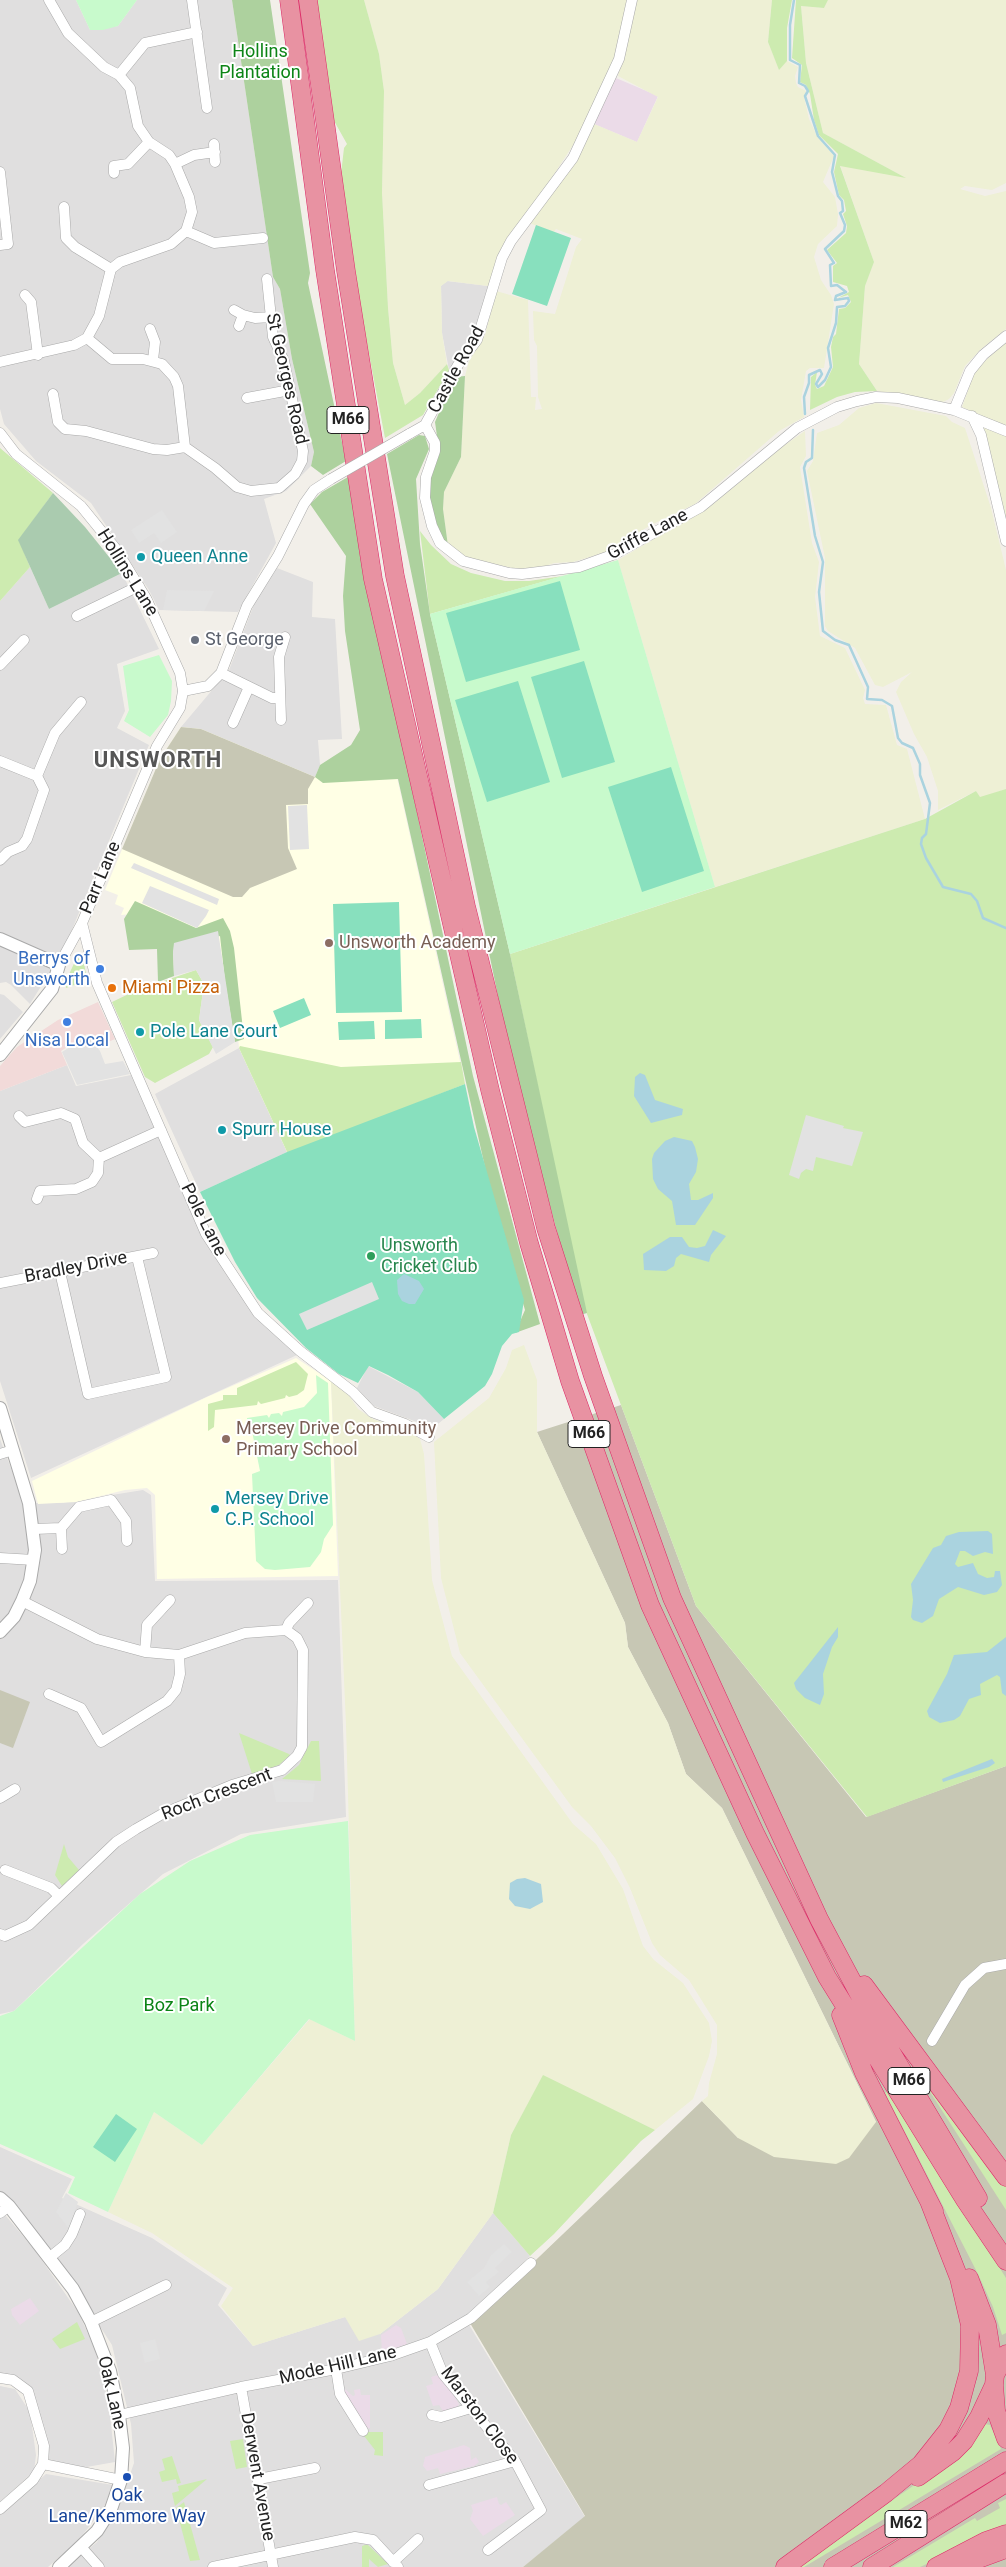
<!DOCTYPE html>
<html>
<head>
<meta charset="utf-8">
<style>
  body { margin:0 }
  canvas { display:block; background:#f2efe9 }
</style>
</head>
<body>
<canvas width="1006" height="2567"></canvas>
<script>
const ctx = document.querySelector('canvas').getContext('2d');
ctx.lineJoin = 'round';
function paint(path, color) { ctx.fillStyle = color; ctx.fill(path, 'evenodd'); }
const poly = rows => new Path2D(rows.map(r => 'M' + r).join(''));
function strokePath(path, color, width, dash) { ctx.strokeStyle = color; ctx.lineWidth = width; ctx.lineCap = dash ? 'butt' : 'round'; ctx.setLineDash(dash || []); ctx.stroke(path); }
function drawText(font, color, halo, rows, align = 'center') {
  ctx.font = font + ' Roboto,sans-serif'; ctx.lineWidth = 4; ctx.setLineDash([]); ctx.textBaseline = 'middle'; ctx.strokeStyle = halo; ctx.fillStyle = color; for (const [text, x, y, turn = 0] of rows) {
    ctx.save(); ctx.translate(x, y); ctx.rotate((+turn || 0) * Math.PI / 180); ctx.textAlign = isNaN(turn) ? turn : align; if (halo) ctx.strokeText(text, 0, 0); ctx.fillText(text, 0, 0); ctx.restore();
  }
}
paint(poly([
  [0,0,76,0,90,30,118,26,137,0,232,0,273,277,280,289,292,359,314,452,311,466,286,491,264,499,276,543,238,612,159,610,149,590,91,503,36,461,4,424,0,409],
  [447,281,488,286,475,334,465,351,449,370,442,333,441,286],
  [30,567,49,609,122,573,159,649,117,664,125,711,117,728,149,745,63,951,30,1004,11,985,6,982,0,983,0,601],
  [277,568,313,582,312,617,335,619,342,739,318,740,320,765,315,777,201,729,181,727,229,670,255,602],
  [0,994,4,995,23,1012,0,1039],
  [239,1048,287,1152,200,1192,155,1094],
  [67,1065,76,1086,131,1075,173,1167,258,1316,297,1355,31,1478,0,1381,0,1091],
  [368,1366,418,1392,444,1419,433,1428,374,1406,357,1388],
  [0,1439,24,1503,62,1503,143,1490,151,1495,155,1581,338,1580,346,1817,241,1834,163,1874,83,1944,14,2011,0,2014],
  [0,2147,72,2179,62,2198,152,2238,227,2288,218,2305,253,2346,345,2317,380,2334,438,2289,493,2213,530,2256,465,2318,585,2517,523,2567,67,2567,97,2542,119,2506,134,2463,131,2424,112,2345,50,2249,0,2198],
  [0,2209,34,2249,78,2312,95,2349,109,2405,115,2462,81,2468,49,2460,30,2396,0,2375],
  [0,2386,15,2389,30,2412,36,2455,34,2471,0,2502],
  [46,2474,113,2485,103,2509,77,2542,48,2567,0,2567,0,2514]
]), '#e0dfdf');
paint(poly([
  [98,1002,115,1039,97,1047,87,1034,61,1051,67,1065,0,1091,0,1066,17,1047,58,1020]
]), '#f2dad9');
paint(poly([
  [616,78,658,96,637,142,594,124],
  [30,2298,39,2311,20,2325,12,2315,11,2309],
  [396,2325,401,2328,407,2344,382,2353,381,2335],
  [440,2374,459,2404,456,2410,443,2411,439,2405,433,2406,426,2386,433,2384,431,2377],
  [345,2389,353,2396,355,2395,354,2390,360,2389,361,2395,370,2395,370,2428,358,2430,337,2399,335,2391],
  [464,2445,470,2448,471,2460,476,2457,479,2462,474,2466,440,2474,438,2468,427,2471,423,2466,425,2457],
  [497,2497,499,2504,501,2505,506,2502,515,2515,483,2536,470,2519,473,2511,471,2505]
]), '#ebdbe8');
paint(poly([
  [181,727,201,729,315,777,396,773,465,1084,288,1154,239,1048,237,1025,171,937,133,914,121,915,124,908,115,904,118,895,105,890,160,759],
  [296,1358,331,1381,338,1576,157,1579,155,1495,147,1488,125,1490,76,1502,38,1504,32,1481,207,1397]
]), '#ffffe5');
paint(poly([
  [181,727,201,729,315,777,308,789,308,804,286,805,288,848,297,869,250,888,242,897,233,897,122,849,160,759],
  [621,1405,696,1606,866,1817,1006,1766,1006,2567,523,2567,585,2516,470,2323,702,2101,738,2138,876,2122,722,1808,686,1774,668,1723,628,1647,625,1623,537,1432],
  [0,1690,30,1702,13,1748,0,1743]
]), '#c7c7b4');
paint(poly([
  [364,0,629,0,614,60,577,139,534,205,488,286,448,281,441,286,442,333,447,364,420,393,405,405,393,363,388,308,382,193,384,91,379,54],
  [637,0,772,0,768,42,779,69,787,61,798,67,795,76,796,83,798,87,806,91,804,97,809,119,817,136,834,156,823,182,835,197,838,214,837,226,818,244,814,257,821,280,831,295,834,304,824,368,810,368,806,371,801,400,804,417,779,431,695,504,651,525,606,552,573,562,554,563,540,568,518,569,461,557,448,546,443,509,444,492,461,457,465,376,469,361,485,335,496,291,528,300,531,397,536,397,535,410,542,409,538,397,537,346,534,340,533,311,555,314,576,247,582,239,556,229,554,232,529,223,594,124,637,142,658,97,618,76],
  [828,0,1006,0,1006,183,992,190,965,186,960,189,985,196,1006,191,1006,329,981,349,965,366,954,393,949,399,943,402,877,391,859,364,865,286,874,262,840,165,904,177,823,133,806,63,801,6,824,8],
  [1006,342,1006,427,962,407,974,374,985,361],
  [876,403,946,416,952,422,965,428,991,508,1006,570,1006,789,980,798,976,791,938,810,938,791,927,757,914,734,896,692,901,682,912,672,883,687,875,685,855,648,828,631,825,626,825,558,807,471,813,461,817,433,839,425,859,408],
  [981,424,1006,435,1006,521],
  [805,431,806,456,800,467,812,543,819,562,815,597,820,636,845,648,865,690,863,698,865,704,886,705,897,745,907,749,925,819,715,887,618,560,712,505,782,447],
  [524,1345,537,1380,537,1432,625,1623,628,1647,668,1723,686,1774,722,1808,876,2122,849,2158,836,2164,774,2157,738,2138,702,2101,708,2096,709,2083,717,2054,717,2025,689,1980,660,1955,652,1943,630,1888,615,1858,591,1826,572,1807,460,1653,441,1578,434,1442,489,1398,506,1368,512,1350],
  [331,1381,348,1394,358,1409,373,1419,411,1432,420,1439,424,1454,432,1580,452,1656,573,1824,596,1844,623,1889,643,1946,654,1960,683,1983,709,2023,712,2041,709,2056,693,2099,655,2130,543,2076,511,2135,493,2213,438,2289,380,2334,359,2341,345,2317,253,2346,221,2306,233,2288,152,2233,108,2212,154,2112,202,2145,310,2019,355,2041,346,1725]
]), '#eef0d5');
paint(poly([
  [317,0,364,0,379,54,384,91,382,193,388,308,393,363,405,405,420,393,447,364,449,370,423,415,385,438,362,317,341,174,344,148,347,144,333,119],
  [772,0,792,0,787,28,787,61,779,70,768,42],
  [796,0,828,0,824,8,801,6,806,63,823,133,906,178,840,166,874,262,865,286,859,364,877,391,855,392,837,397,810,410,811,377,817,372,815,385,817,389,824,386,833,367,831,347,833,337,836,334,839,309,845,308,851,302,848,295,838,298,849,292,847,286,833,282,833,266,837,263,827,250,846,233,847,226,843,214,846,211,844,200,839,195,834,172,838,154,819,135,814,120,810,94,806,85,800,82,802,65,792,58],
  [0,448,53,493,19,540,30,567,0,601],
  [420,531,431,545,451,564,471,573,505,581,529,581,563,576,430,614],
  [1006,789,1006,1766,867,1817,696,1606,584,1306,510,954,925,819,976,791,980,797],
  [77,957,84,963,86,974,77,984,66,988,65,983],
  [196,970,204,984,199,1020,213,1047,209,1054,155,1083,145,1077,112,1002,137,990],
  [240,1046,341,1067,461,1062,465,1084,288,1154,239,1048],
  [296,1362,308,1374,304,1390,297,1395,289,1397,286,1395,285,1398,261,1404,258,1401,257,1405,215,1410,214,1427,208,1431,208,1404,223,1400,223,1395,237,1395,237,1388],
  [239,1733,289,1754,290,1755,279,1765,252,1774],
  [311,1741,319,1741,321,1781,282,1779,299,1765],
  [64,1844,68,1857,79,1870,62,1886,55,1875],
  [898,2042,1006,2181,1006,2210],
  [543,2075,655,2130,641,2141,554,2234,530,2256,493,2213,511,2135],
  [888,2091,1006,2278,1006,2333,1002,2335,993,2307,978,2274,885,2093],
  [77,2322,85,2339,60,2349,52,2339],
  [985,2424,990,2425,1001,2449,804,2567,794,2567,963,2452],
  [361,2432,383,2432,383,2456,374,2455,375,2450],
  [243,2439,247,2467,236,2469,230,2441],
  [172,2456,181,2483,177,2484,176,2479,162,2482,159,2472,165,2470,162,2459],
  [207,2479,175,2506,172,2493,179,2491,178,2486],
  [1006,2499,1006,2527,920,2567,893,2567,975,2518,977,2521,1000,2508,998,2503],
  [184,2502,200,2560,190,2561,176,2508],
  [365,2545,368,2545,388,2564,378,2567,369,2559,369,2567,362,2567,362,2546]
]), '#cdebb0');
paint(poly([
  [232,0,270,0,310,273,308,283,346,461,323,475,311,466,314,452,292,359,280,289,273,277],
  [465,376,461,457,444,492,443,509,448,546,440,537,432,517,427,487,438,443,435,422,454,377],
  [419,435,425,436,429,449,416,479,420,544,430,614,510,954,587,1313,580,1315,531,1137,502,1016,387,454],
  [348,477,399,728,473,1076,540,1324,515,1333,525,1310,491,1194,398,779,323,783,315,777,320,765,351,745,360,730,345,631,343,596,346,556,310,504,322,492],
  [135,901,196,928,223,918,230,931,234,948,244,1039,235,1042,225,981,220,936,173,951,174,976,158,982,157,949,129,950,124,919]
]), '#add19e');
paint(poly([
  [53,493,85,527,122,573,49,609,18,540]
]), '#aacbaf');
paint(poly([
  [76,0,137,0,118,26,103,30,90,30],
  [618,560,715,887,510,954,430,614],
  [159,655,172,681,171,701,168,715,150,737,124,721,129,710,123,666],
  [316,1375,328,1383,333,1525,324,1539,321,1552,310,1567,275,1570,265,1569,256,1561,252,1474,260,1471,251,1426,247,1426,247,1418,267,1415,269,1418,271,1414,279,1413,282,1416,283,1412,304,1407,317,1393],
  [348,1821,355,2041,309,2019,202,2145,154,2112,108,2212,68,2193,75,2177,0,2144,0,2016,14,2011,140,1894,190,1861,250,1835]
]), '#c8facc');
paint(poly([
  [536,225,571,238,547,306,512,294],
  [560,581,580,650,466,682,446,613],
  [584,661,615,762,562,778,531,677],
  [518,681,550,782,487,802,455,700],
  [671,767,704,871,642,892,608,787],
  [399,902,402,1012,336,1013,333,904],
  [304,998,311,1015,280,1028,273,1011],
  [421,1019,422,1038,385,1039,385,1020],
  [374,1021,375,1039,339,1040,338,1022],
  [465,1084,474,1127,524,1300,519,1332,512,1334,502,1346,492,1374,485,1386,444,1419,418,1392,388,1375,369,1366,358,1383,339,1374,306,1348,257,1298,235,1262,200,1192,287,1152],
  [116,2114,137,2129,115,2162,93,2147]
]), '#88e0be');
paint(poly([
  [162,510,177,532,161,543,154,533,139,543,131,530],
  [167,590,214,591,204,611,163,610],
  [307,805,309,849,290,850,288,806],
  [134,863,219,899,217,905,131,868],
  [150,886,209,910,206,916,197,928,142,903],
  [218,931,235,1042,216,1054,199,1020,204,984,196,970,174,976,173,951,174,943],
  [88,1036,100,1051,105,1064,123,1061,130,1074,77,1085,62,1052],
  [806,1115,844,1126,843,1128,863,1132,852,1166,816,1157,813,1171,806,1169,801,1173,799,1179,789,1175],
  [372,1282,379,1299,307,1330,299,1314],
  [279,1781,315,1784,313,1802,276,1802,272,1782],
  [66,2193,78,2202,69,2229,56,2212],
  [504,2244,512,2252,495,2268,499,2272,486,2282,490,2287,479,2296,467,2282,484,2268,491,2255],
  [155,2339,160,2359,145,2363,140,2343]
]), '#e2e2e2');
paint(poly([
  [640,1073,645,1075,655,1100,683,1109,682,1115,651,1123,634,1096,635,1077],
  [674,1137,692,1141,695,1147,698,1159,696,1172,689,1184,691,1200,698,1200,713,1193,713,1198,695,1225,676,1225,672,1201,658,1189,653,1179,652,1159,654,1153,665,1141],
  [713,1230,726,1236,711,1255,709,1262,681,1254,676,1258,674,1266,666,1271,644,1270,643,1254,670,1237,682,1237,689,1247,697,1248,705,1246],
  [404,1274,419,1281,424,1289,415,1304,409,1304,402,1301,398,1294,397,1280],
  [988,1531,992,1534,993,1554,985,1552,973,1556,965,1551,960,1551,955,1564,958,1567,973,1563,978,1574,987,1578,994,1577,995,1571,1000,1571,1002,1585,997,1592,984,1595,958,1587,939,1599,933,1616,922,1623,913,1620,911,1617,913,1600,911,1584,933,1548,941,1545,946,1536,959,1532],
  [838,1627,838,1637,832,1647,823,1674,824,1694,820,1705,805,1698,796,1689,794,1683],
  [1006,1637,1006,1696,1002,1693,1000,1677,997,1675,980,1684,981,1695,969,1699,960,1716,954,1720,940,1723,929,1717,927,1711,947,1674,954,1655,987,1652],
  [992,1759,995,1763,989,1767,943,1782,942,1779],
  [525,1878,541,1884,543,1902,530,1909,515,1906,509,1899,510,1883,517,1879]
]), '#aad3df');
strokePath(poly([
  [794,0,790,25,790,60,800,65,799,83,805,86,808,91,805,96,818,136,835,155,832,172,838,196,842,201,843,211,840,213,845,225,844,231,825,249,834,263,830,265,831,286,837,285,846,292,836,296,835,300,848,298,849,301,845,306,837,307,836,323,828,348,831,367,825,380,818,387,816,384,822,374,820,370,809,375,809,383,804,397,805,414],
  [813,430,812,458,806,462,804,468,815,536,823,562,819,592,823,631,835,640,849,645,868,687,867,699,882,700,892,706,898,738,902,743,913,748,920,764,920,775,930,803,926,834,922,838,921,844,926,858,943,887,971,894,977,901,983,918,1006,928]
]), '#aad3df', 2.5);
const minor = poly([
  [192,0,207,108],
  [119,75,145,43,197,32],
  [214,144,215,162],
  [175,164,194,155,215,152],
  [0,172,8,244,0,245],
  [114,173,114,166,128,164,149,142],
  [64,207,66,238,75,247,111,269],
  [186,231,214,243,263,238],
  [25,295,31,302,38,355],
  [234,310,243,315,255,318,271,317],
  [239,326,243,315],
  [150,329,155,342,153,360],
  [87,338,112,359,143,359,162,364,174,377,178,386,185,447,215,468,237,487,251,491,279,488,295,474,302,461,303,451,284,361,273,337,267,279],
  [0,362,74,345,87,338,99,316,111,269,120,262,171,244,186,231,192,212,189,197,175,164,169,155,149,142,138,126,130,88,119,75,104,67,68,33,49,0],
  [53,394,58,422,65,429,86,431,153,449,167,450,185,447],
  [247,398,290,390],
  [954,410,970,371,983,355,1006,336],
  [972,416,981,435,1006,541],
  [425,425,435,443,435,451,426,477,425,498,432,526,440,543,463,561,509,573,522,574,579,567,615,554,701,507,797,428,837,407,857,401,876,397,898,398,954,410,1006,431],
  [0,433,16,454,81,506,116,549,146,598,180,673,183,691,180,708,157,746,82,923,59,965],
  [409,434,425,425,458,365,477,340,502,258,511,241,573,158,619,59,632,0],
  [77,616,139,586],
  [0,665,24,640],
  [221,673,272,698,280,698],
  [183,691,208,686,221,673,247,606,278,556,304,504,314,490,331,479],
  [281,720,279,657,285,637],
  [233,723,249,687],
  [0,761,37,776,44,790,27,839,22,846,8,852,0,860],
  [37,776,55,733,81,702],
  [82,923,97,983,206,1234,258,1313,300,1351,353,1392,372,1412,405,1424,429,1437],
  [19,1116,25,1122,61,1113,75,1119,83,1143,99,1158],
  [37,1199,40,1191,76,1189,92,1182,98,1173,99,1158,161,1130],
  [60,1272,88,1394,166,1377,137,1257],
  [0,1283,153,1253],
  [0,1454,13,1450],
  [61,1528,62,1549],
  [34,1529,61,1528,79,1507,111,1500,126,1521,127,1541],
  [0,1558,34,1560],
  [286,1630,289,1623,308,1603],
  [145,1652,147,1625,170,1600],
  [49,1694,81,1708,101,1742,167,1701,176,1690,180,1674,179,1655],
  [0,1798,15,1789],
  [5,1870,51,1888,59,1896],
  [0,1934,5,1936,29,1925,116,1842,136,1829,164,1813,232,1785,282,1770,297,1756,302,1747,303,1650,297,1638,286,1630,245,1633,179,1655,145,1652,97,1639,22,1601],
  [932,2041,965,1985,984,1968,1006,1964],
  [0,2213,9,2206],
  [49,2258,65,2245,72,2234,80,2214],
  [91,2322,166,2285],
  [430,2342,443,2374,515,2461,541,2510,488,2550],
  [336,2369,340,2394,363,2431],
  [0,2378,13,2380,28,2391,44,2446,43,2464,33,2480,0,2509],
  [241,2387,273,2567],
  [119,2415,241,2387,336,2369,390,2356,430,2342,471,2318,531,2263],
  [432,2415,441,2417,471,2408],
  [43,2464,121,2480],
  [259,2479,315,2468],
  [429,2485,515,2461],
  [82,2548,99,2567],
  [393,2562,418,2539],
  [213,2567,355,2537,373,2540,398,2567]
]);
const tertiary = poly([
  [0,939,59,965,52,989,0,1055],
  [0,1408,29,1503,35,1550,30,1581,22,1601,14,1617,0,1632],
  [0,2198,9,2206,73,2289,91,2322,110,2371,119,2415,123,2448,121,2480,111,2509,97,2531,59,2567]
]);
const motorway = poly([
  [289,0,325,270,373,579,490,1090,529,1243,570,1381,650,1605,755,1833,827,1977,965,2200,1006,2261],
  [308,0,346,271,395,576,466,906,546,1228,593,1376,672,1598,819,1919,877,2028,978,2198],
  [864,1985,1006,2177],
  [841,2015,864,2073,934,2211],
  [969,2278,987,2325,995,2375],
  [1006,2354,995,2375,994,2385,996,2411,1006,2439],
  [918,2477,953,2452,964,2441,979,2417,994,2385],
  [962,2565,1006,2549],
  [785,2567,886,2493,921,2464,948,2430,959,2408,969,2371,970,2325,959,2278,929,2201],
  [833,2567,1006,2461],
  [872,2567,1006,2483],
  [936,2567,986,2541,1006,2534]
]);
strokePath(minor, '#a9a9a9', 11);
strokePath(tertiary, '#a9a9a9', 14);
strokePath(motorway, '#dc2a67', 19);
strokePath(minor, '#fff', 10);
strokePath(tertiary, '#fff', 12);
strokePath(motorway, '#e892a2', 18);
const minorBridge = poly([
  [331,479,409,434]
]);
strokePath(minorBridge, '#a9a9a9', 11, []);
strokePath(minorBridge, '#fff', 10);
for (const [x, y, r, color] of [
  [141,557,5,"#0f9aa8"],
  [195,640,5,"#6b7280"],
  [329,943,5,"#8d6e63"],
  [100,969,5,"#3f7fe0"],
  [112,988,5,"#e8710a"],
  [67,1022,5,"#3f7fe0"],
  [140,1032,5,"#0f9aa8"],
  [222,1130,5,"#0f9aa8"],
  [371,1256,5,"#2e9e5b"],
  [226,1439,5,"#8d6e63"],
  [215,1509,5,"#0f9aa8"],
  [127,2477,5,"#1a4fb4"]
]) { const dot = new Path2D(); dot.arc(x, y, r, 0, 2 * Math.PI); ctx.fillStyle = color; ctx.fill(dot); strokePath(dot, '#fff', 2); }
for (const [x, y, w] of [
  [348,420,42],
  [589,1434,42],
  [909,2081,42],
  [906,2524,42]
]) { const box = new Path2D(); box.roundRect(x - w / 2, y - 13.5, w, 27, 4); ctx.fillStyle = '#fff'; ctx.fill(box); strokePath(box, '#222', 1); }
drawText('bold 16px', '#222', null, [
  ["M66",348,420],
  ["M66",589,1434],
  ["M66",909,2081],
  ["M62",906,2524]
]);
drawText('18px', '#0c8416', '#fff', [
  ["Hollins",260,52],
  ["Plantation",260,73],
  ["Boz Park",179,2006]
]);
drawText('18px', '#222', '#fff', [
  ["Castle Road",457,370,-61],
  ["St Georges Road",286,379,77],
  ["Griffe Lane",648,535,-28],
  ["Hollins Lane",127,573,58],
  ["Parr Lane",101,878,-67],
  ["Pole Lane",203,1220,63],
  ["Bradley Drive",76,1268,-11],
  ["Roch Crescent",217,1795,-21],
  ["Mode Hill Lane",338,2366,-13],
  ["Oak Lane",111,2393,77],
  ["Marston Close",479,2416,53],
  ["Derwent Avenue",257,2477,80]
]);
drawText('18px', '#0d838f', '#fff', [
  ["Queen Anne",151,557],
  ["Pole Lane Court",150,1032],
  ["Spurr House",232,1130],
  ["Mersey Drive",225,1499],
  ["C.P. School",225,1520]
], 'left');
drawText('18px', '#5b616d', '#fff', [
  ["St George",205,640]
], 'left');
drawText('18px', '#785e54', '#fff', [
  ["Unsworth Academy",339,943],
  ["Mersey Drive Community",236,1429],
  ["Primary School",236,1450]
], 'left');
drawText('18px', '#366cbe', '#fff', [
  ["Berrys of",90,959],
  ["Unsworth",90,980],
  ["Nisa Local",67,1041,"center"]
], 'right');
drawText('18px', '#c56008', '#fff', [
  ["Miami Pizza",122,988]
], 'left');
drawText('18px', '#27864d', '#fff', [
  ["Unsworth",381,1246],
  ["Cricket Club",381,1267]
], 'left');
drawText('18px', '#164399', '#fff', [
  ["Oak",127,2496],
  ["Lane/Kenmore Way",127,2517]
]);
ctx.letterSpacing = '1px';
drawText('bold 22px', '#555', '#fff', [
  ["UNSWORTH",158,761]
]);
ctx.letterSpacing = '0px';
</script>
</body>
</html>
